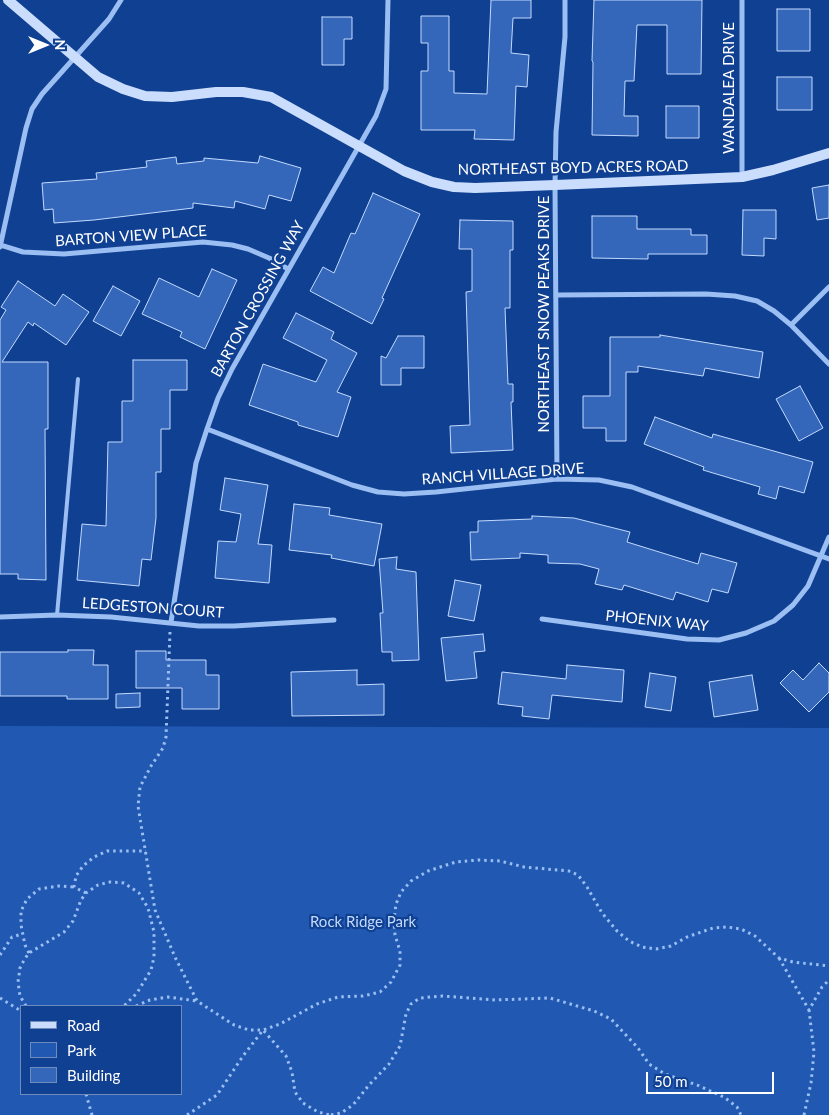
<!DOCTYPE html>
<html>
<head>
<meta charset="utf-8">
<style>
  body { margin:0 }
  #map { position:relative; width:829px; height:1115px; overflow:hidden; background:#104092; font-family:Lato,sans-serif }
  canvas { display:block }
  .legend { position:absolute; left:20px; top:1005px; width:162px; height:90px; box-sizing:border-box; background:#104092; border:1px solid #708cbe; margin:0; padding:6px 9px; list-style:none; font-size:15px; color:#fff }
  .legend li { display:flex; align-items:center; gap:10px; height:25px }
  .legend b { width:25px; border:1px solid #708cbe }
  .north { position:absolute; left:20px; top:20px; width:50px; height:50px; -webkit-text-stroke:4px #104092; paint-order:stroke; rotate:90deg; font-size:14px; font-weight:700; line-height:20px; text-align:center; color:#fff }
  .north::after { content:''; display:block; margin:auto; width:18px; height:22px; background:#fff; clip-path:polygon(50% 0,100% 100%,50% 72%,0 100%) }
  .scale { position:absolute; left:646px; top:1072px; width:128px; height:22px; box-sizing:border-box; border:2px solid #fff; border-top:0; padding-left:6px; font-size:15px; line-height:18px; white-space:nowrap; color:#fff; -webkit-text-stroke:4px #104092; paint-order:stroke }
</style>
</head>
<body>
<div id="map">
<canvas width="829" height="1115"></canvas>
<ul class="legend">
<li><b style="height:6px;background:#caddfd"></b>Road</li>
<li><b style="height:14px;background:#2159b2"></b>Park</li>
<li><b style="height:14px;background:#3467ba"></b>Building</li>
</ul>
<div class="north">N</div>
<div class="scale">50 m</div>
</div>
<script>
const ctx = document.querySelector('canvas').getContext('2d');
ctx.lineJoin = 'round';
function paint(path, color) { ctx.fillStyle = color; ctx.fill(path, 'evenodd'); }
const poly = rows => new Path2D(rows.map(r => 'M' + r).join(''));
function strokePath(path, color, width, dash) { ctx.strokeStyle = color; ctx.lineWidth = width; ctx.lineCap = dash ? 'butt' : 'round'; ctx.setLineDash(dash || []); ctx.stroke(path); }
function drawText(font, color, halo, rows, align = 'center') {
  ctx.font = font + ' Lato,sans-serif'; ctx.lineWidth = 4.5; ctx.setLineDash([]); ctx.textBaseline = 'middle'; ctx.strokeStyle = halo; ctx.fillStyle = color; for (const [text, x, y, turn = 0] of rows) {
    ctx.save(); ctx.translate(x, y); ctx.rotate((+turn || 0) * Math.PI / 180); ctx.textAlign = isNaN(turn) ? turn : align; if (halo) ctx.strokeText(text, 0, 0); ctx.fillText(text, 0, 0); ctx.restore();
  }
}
paint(poly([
  [0,726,829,728,829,1115,0,1115],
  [21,1006,181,1006,181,1094,21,1094]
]), '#2159b2');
const building = poly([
  [491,0,531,0,531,18,513,18,511,53,529,55,527,87,516,86,514,140,474,139,475,130,421,130,421,71,428,71,428,43,421,43,421,16,449,16,449,71,454,71,454,93,487,94,491,0],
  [594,0,702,0,701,74,667,74,667,25,637,25,634,81,625,81,624,116,638,116,638,136,592,135,593,62,592,61,594,0],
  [777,9,810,9,810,51,777,51,777,9],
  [322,17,352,17,352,39,344,39,344,65,322,65,322,17],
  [777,77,812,77,812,110,777,110,777,77],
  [666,106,699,106,699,138,666,138,666,106],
  [260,156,301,168,291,201,269,195,265,209,235,201,234,208,193,203,193,208,94,220,54,223,53,209,44,210,42,183,97,179,96,173,147,167,146,161,176,157,177,164,204,161,204,158,258,163,260,156],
  [829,185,829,218,817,220,812,188,829,185],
  [373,193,420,214,382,298,384,299,372,324,310,291,323,267,334,273,351,233,355,234,373,193],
  [743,210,776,210,776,239,764,238,764,256,742,255,743,210],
  [592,216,637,216,637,229,691,229,691,235,707,235,707,254,648,254,648,259,592,258,592,216],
  [460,220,513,221,513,250,510,250,510,308,505,308,508,384,513,384,513,402,511,402,513,450,451,453,450,426,470,425,466,292,472,291,472,249,459,249,460,220],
  [212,269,237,280,205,349,180,337,182,332,142,314,159,278,199,297,212,269],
  [18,281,55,306,63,294,89,312,66,345,34,323,33,326,28,322,2,362,48,362,48,429,45,429,46,580,18,579,18,574,0,574,0,320,6,310,1,307,18,281],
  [113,286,140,301,121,336,93,321,113,286],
  [296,313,334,332,331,339,357,353,337,392,351,397,338,437,298,425,298,422,249,405,263,364,316,382,327,360,283,338,296,313],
  [660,335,763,352,759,378,705,368,703,376,638,366,638,372,626,372,626,441,606,441,606,428,583,428,583,396,610,396,610,337,660,337,660,335],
  [398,336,424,336,424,368,401,368,401,385,381,385,381,356,386,358,398,336],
  [133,360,187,360,187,390,170,390,170,429,161,429,161,472,156,472,156,518,151,560,142,559,139,586,77,580,82,524,106,526,108,442,122,442,122,401,133,401,133,360],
  [800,386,823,428,799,441,776,399,800,386],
  [655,417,712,438,713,434,813,462,804,493,779,486,776,499,758,494,760,487,703,470,704,467,644,444,655,417],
  [225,478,268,485,258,544,272,545,269,583,215,578,218,541,236,542,241,514,220,510,225,478],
  [294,504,330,508,329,515,382,524,374,566,331,558,332,555,289,550,294,504],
  [532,516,574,518,630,532,627,542,698,564,701,553,737,563,728,593,712,589,708,602,676,592,673,600,624,585,622,590,595,584,599,569,580,564,548,563,548,555,520,553,520,558,471,560,470,532,478,532,478,521,532,519,532,516],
  [397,557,396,569,416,572,419,660,392,661,392,652,382,652,380,613,383,613,379,559,397,557],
  [455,580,481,585,474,621,448,616,455,580],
  [483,634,485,651,474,652,477,678,446,681,441,638,483,634],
  [68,650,94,650,93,665,108,665,108,699,67,699,67,696,0,696,0,652,68,652,68,650],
  [136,651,166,651,166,660,206,660,206,675,219,675,219,709,182,709,182,688,136,688,136,651],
  [819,663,829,673,829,692,809,712,780,683,793,670,803,680,819,663],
  [567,665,624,670,622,702,552,695,549,719,522,716,523,707,498,704,502,672,566,679,567,665],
  [357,670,357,685,384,684,384,715,292,716,291,672,357,670],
  [650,673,676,677,671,711,645,707,650,673],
  [752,675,758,710,714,717,709,682,752,675],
  [140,693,140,707,116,708,116,694,140,693]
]);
paint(building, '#3467ba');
strokePath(building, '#c3dafe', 1);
strokePath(poly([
  [170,632,166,737,163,748,151,766,140,787,138,806,155,910,175,957,197,1001,234,1025,249,1030,263,1030,280,1024,317,1004,338,997,363,996,380,992,391,982,400,965,400,951,395,935,394,920,396,904,401,892,411,881,428,871,456,862,478,860,500,861,524,867,569,871,578,875,587,887,602,913,617,931,629,941,642,947,656,949,671,946,687,937,713,928,727,927,741,929,755,936,779,958,793,962,829,966],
  [86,893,74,887,76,876,83,866,94,857,107,851,146,851],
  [29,953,25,945,21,925,21,911,27,899,39,889,59,886,74,887],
  [0,955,12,937,22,934],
  [779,958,809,1010,822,987,829,980],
  [0,998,21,1011],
  [26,1006,20,996,18,982,20,968,24,960,29,953,64,932,73,921,81,900,86,893,98,885,110,882,124,883,139,893,148,908,154,932,154,957,151,970,137,993,124,1006],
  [136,1006,150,1000,168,997,197,1001],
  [86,1094,92,1115],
  [187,1115,217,1095,243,1056,263,1030,286,1056,292,1072,295,1092,303,1103,318,1112,330,1115],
  [331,1115,341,1113,353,1105,369,1085,389,1064,400,1046,406,1014,411,1004,420,998,442,996,495,1000,550,998,594,1011,611,1019,638,1048,649,1064,665,1074,697,1085,724,1097,737,1107,741,1115],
  [804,1115,811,1083,814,1052,809,1010]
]), '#9bbef3', 3, [2.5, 4]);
strokePath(poly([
  [57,615,78,379]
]), '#9bbef3', 4);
strokePath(poly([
  [742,0,742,177],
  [0,245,23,252,64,254,203,242,232,245,248,249,269,258,288,269],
  [0,247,26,128,32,109,42,94,109,19,121,0],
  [557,295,706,294,735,296,757,301,774,311,791,325,829,364],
  [791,325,829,287],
  [207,429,352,485,378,492,404,494,436,492,557,479,599,480,632,487,829,559],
  [557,479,555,185,556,132,565,37,565,0],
  [0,617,57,615,111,617,199,626,234,626,334,620],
  [542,619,687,639,719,640,746,633,774,621,793,605,808,586,829,537],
  [171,622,196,463,207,429,218,398,232,369,376,116,386,89,388,0]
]), '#9bbef3', 5);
strokePath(poly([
  [8,0,98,77,123,89,145,96,172,97,216,92,243,92,271,97,404,171,432,182,454,187,475,188,555,185,742,177,773,170,829,153]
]), '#caddfd', 10);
drawText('15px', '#fff', '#104092', [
  ["WANDALEA DRIVE",729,88,-90],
  ["NORTHEAST BOYD ACRES ROAD",573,168,-1],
  ["BARTON VIEW PLACE",131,236,-4],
  ["BARTON CROSSING WAY",258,299,-61],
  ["NORTHEAST SNOW PEAKS DRIVE",544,314,-90],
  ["RANCH VILLAGE DRIVE",503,474,-4],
  ["LEDGESTON COURT",153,608,4],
  ["PHOENIX WAY",657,621,6]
]);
drawText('15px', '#c3dafe', '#104092', [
  ["Rock Ridge Park",363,922]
]);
</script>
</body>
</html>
